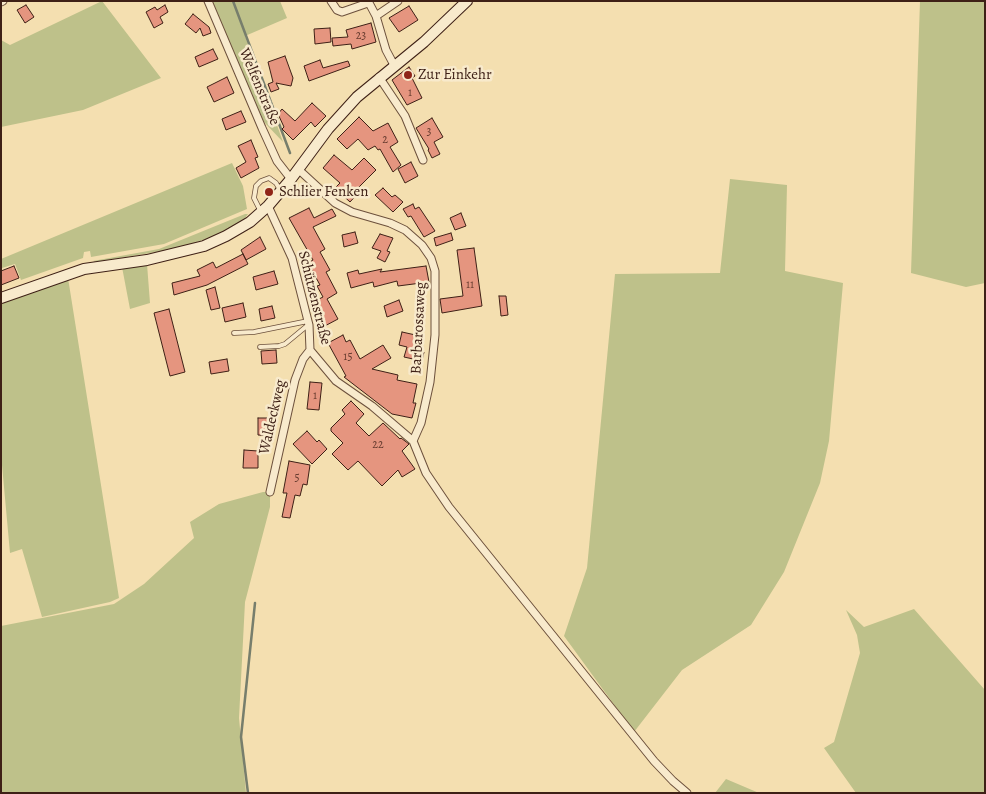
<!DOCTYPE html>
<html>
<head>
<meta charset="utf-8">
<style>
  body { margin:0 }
  #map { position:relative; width:986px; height:794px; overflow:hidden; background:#f4dfb0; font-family:Alegreya,serif }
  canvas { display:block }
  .frame { position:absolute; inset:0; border:2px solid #3e2016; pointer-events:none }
</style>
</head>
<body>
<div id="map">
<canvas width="986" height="794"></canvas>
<div class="frame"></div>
</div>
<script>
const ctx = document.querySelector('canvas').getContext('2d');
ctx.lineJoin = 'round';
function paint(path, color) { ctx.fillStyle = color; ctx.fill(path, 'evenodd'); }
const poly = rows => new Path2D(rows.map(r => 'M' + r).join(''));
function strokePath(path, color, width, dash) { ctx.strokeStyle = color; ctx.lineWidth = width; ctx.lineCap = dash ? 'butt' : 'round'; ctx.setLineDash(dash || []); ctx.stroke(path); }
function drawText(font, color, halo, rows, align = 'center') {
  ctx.font = font + ' Alegreya,serif'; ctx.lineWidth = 5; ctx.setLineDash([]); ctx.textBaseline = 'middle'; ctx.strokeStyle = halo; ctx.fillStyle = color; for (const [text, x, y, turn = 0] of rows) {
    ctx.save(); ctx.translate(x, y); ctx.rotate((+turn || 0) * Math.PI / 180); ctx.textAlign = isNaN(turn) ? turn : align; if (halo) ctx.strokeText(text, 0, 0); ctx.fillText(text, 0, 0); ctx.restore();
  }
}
paint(poly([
  [102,1,161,78,83,110,1,127,1,40,10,45],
  [212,1,280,1,287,18,245,36,283,142,264,122],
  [920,1,985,1,985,283,966,287,911,273],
  [232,163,243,186,247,209,164,244,91,257,90,251,84,252,83,258,21,280,15,264,2,268,1,259],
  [730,179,787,185,785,271,843,283,829,441,820,483,784,572,751,625,682,670,634,732,564,636,587,568,615,274,720,273],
  [245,214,248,214,243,221,219,235,175,249,95,262,93,261,159,249],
  [147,264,150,303,130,309,122,267],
  [68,278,119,598,110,602,42,617,22,549,10,553,1,454,1,303],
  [263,492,270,492,270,507,245,602,239,718,246,793,1,793,1,626,114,604,144,584,194,538,190,522,219,504],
  [914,609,985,690,985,793,856,793,824,748,834,742,860,653,857,635,846,610,864,627],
  [726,779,759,793,715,793]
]), '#bec18a');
strokePath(poly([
  [233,1,290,153],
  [248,793,241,737,255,603]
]), '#777e6c', 2.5);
const building = poly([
  [26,5,34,17,25,23,17,10,26,5],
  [165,5,168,12,160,17,163,23,154,28,146,12,155,7,157,10,165,5],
  [409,6,418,20,399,32,389,18,409,6],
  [193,14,209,27,211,33,203,36,200,28,196,33,185,24,193,14],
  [371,23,376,42,352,49,351,44,333,46,332,38,348,37,346,30,371,23],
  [330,28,331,42,315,44,314,29,330,28],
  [213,49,218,59,199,67,195,57,213,49],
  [285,56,293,78,291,86,276,83,279,89,271,92,268,84,273,82,268,62,285,56],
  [320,60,323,68,348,61,350,66,309,81,304,66,320,60],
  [409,67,415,76,412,78,422,98,407,105,392,80,409,67],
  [227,77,234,93,214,102,207,87,227,77],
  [312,103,326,116,315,127,311,122,293,140,282,129,284,127,278,114,282,109,295,121,312,103],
  [241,111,246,122,226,130,222,119,241,111],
  [359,117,373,131,388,123,398,142,390,147,401,165,393,172,380,149,378,150,375,146,368,150,358,139,347,149,337,139,359,117],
  [432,118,443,137,434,142,440,154,432,158,428,150,429,149,416,128,432,118],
  [251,140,258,157,255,158,259,168,241,178,236,168,246,162,238,146,251,140],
  [334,155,352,170,364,158,376,170,358,188,361,190,350,202,335,188,340,183,323,168,334,155],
  [411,162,418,176,405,183,398,169,411,162],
  [383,188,392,197,395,195,403,202,393,212,375,195,383,188],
  [413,204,415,209,419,207,435,231,424,237,411,216,408,217,403,209,413,204],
  [309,208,314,218,332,209,336,216,313,227,325,249,320,252,330,270,326,272,337,293,327,299,338,319,321,328,314,315,320,312,315,301,323,297,317,286,320,285,308,263,313,260,289,218,309,208],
  [461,213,466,226,455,230,450,218,461,213],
  [355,232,358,243,344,247,342,235,355,232],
  [451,233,453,240,436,246,434,238,451,233],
  [380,234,393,238,387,251,390,252,385,262,377,258,381,251,372,248,380,234],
  [260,237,266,249,246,260,241,250,260,237],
  [474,248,482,306,442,313,440,299,463,296,457,250,474,248],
  [243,254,248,264,207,285,174,295,172,283,200,276,197,270,213,262,216,268,243,254],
  [14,266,19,278,1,285,1,271,14,266],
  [426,266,429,282,398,286,397,281,374,287,373,282,351,288,347,273,358,270,359,274,382,269,380,272,426,266],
  [274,271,278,284,256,290,253,277,274,271],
  [215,287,220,308,211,310,206,290,215,287],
  [499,296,506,296,508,315,501,316,499,296],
  [399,300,403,311,387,317,384,306,399,300],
  [243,303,246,317,225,322,222,308,243,303],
  [272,306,275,318,261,321,259,309,272,306],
  [169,309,185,372,170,376,154,313,169,309],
  [402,332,420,336,416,351,424,352,422,361,404,357,407,347,399,345,402,332],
  [343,335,346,342,350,340,360,359,383,345,391,358,372,369,398,375,397,380,417,384,413,403,416,403,412,418,392,414,344,377,346,376,328,343,343,335],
  [276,350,277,363,262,364,261,351,276,350],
  [227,359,229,371,211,374,209,362,227,359],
  [310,382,322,383,319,410,307,409,310,382],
  [351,401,364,414,356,423,369,436,383,423,400,439,401,438,409,444,402,451,415,469,402,477,398,470,382,486,358,461,348,470,332,454,343,443,331,431,331,428,345,414,342,410,351,401],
  [258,418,273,418,273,436,258,435,258,418],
  [307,431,317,442,319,440,327,449,312,464,293,444,307,431],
  [244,450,258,451,258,468,243,468,244,450],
  [289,461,310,465,307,485,303,484,300,496,295,495,290,518,282,517,287,493,283,493,289,461]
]);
paint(building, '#e5957f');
strokePath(building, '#3e2016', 1);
const lane = poly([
  [261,212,254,198,256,186,261,181,269,178,276,183,280,190],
  [234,333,254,332,308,321],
  [260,347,279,346,285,344,308,325]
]);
const street = poly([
  [208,1,262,128,277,161,291,179],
  [331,1,337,10,342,12,368,3],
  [368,1,376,16,386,50,394,65],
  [1,2,3,1],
  [376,16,398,1],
  [379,77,405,116,423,160],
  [298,169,335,203,352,212,390,223,405,230,422,245,431,258,435,271,435,335,430,382,421,423,413,441],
  [268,206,292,258,309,325,310,350,336,381,372,406,413,441,426,473,449,507,654,761,673,781,687,793],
  [270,492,295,380,303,359,310,350]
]);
const secondary = poly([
  [1,298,84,269,147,260,204,246,226,236,250,222,268,206,291,179,328,129,357,97,424,42,467,1]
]);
strokePath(lane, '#6c503c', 5.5);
strokePath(street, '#6c503c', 9);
strokePath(secondary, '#3e2016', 12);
strokePath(lane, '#f8eacc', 4);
strokePath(street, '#f8eacc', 7);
strokePath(secondary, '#f8eacc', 10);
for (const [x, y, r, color] of [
  [408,75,5,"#8f2418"],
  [269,192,5,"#8f2418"]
]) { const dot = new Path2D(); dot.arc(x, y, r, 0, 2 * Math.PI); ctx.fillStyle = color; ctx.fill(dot); strokePath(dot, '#f8eacc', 2); }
drawText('12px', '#683d30', null, [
  ["23",361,36],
  ["1",410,93],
  ["3",429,132],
  ["2",385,140],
  ["11",470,285],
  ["15",348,357],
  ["1",315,396],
  ["22",378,445],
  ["5",297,478]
]);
drawText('15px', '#3e2016', '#f8eacc', [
  ["Zur Einkehr",418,75],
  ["Schlier Fenken",279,192]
], 'left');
drawText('15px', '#3e2016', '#f8eacc', [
  ["Welfenstraße",259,87,67],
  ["Schützenstraße",314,298,76],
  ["Barbarossaweg",419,328,-87],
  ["Waldeckweg",273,417,-77]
]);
</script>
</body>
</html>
